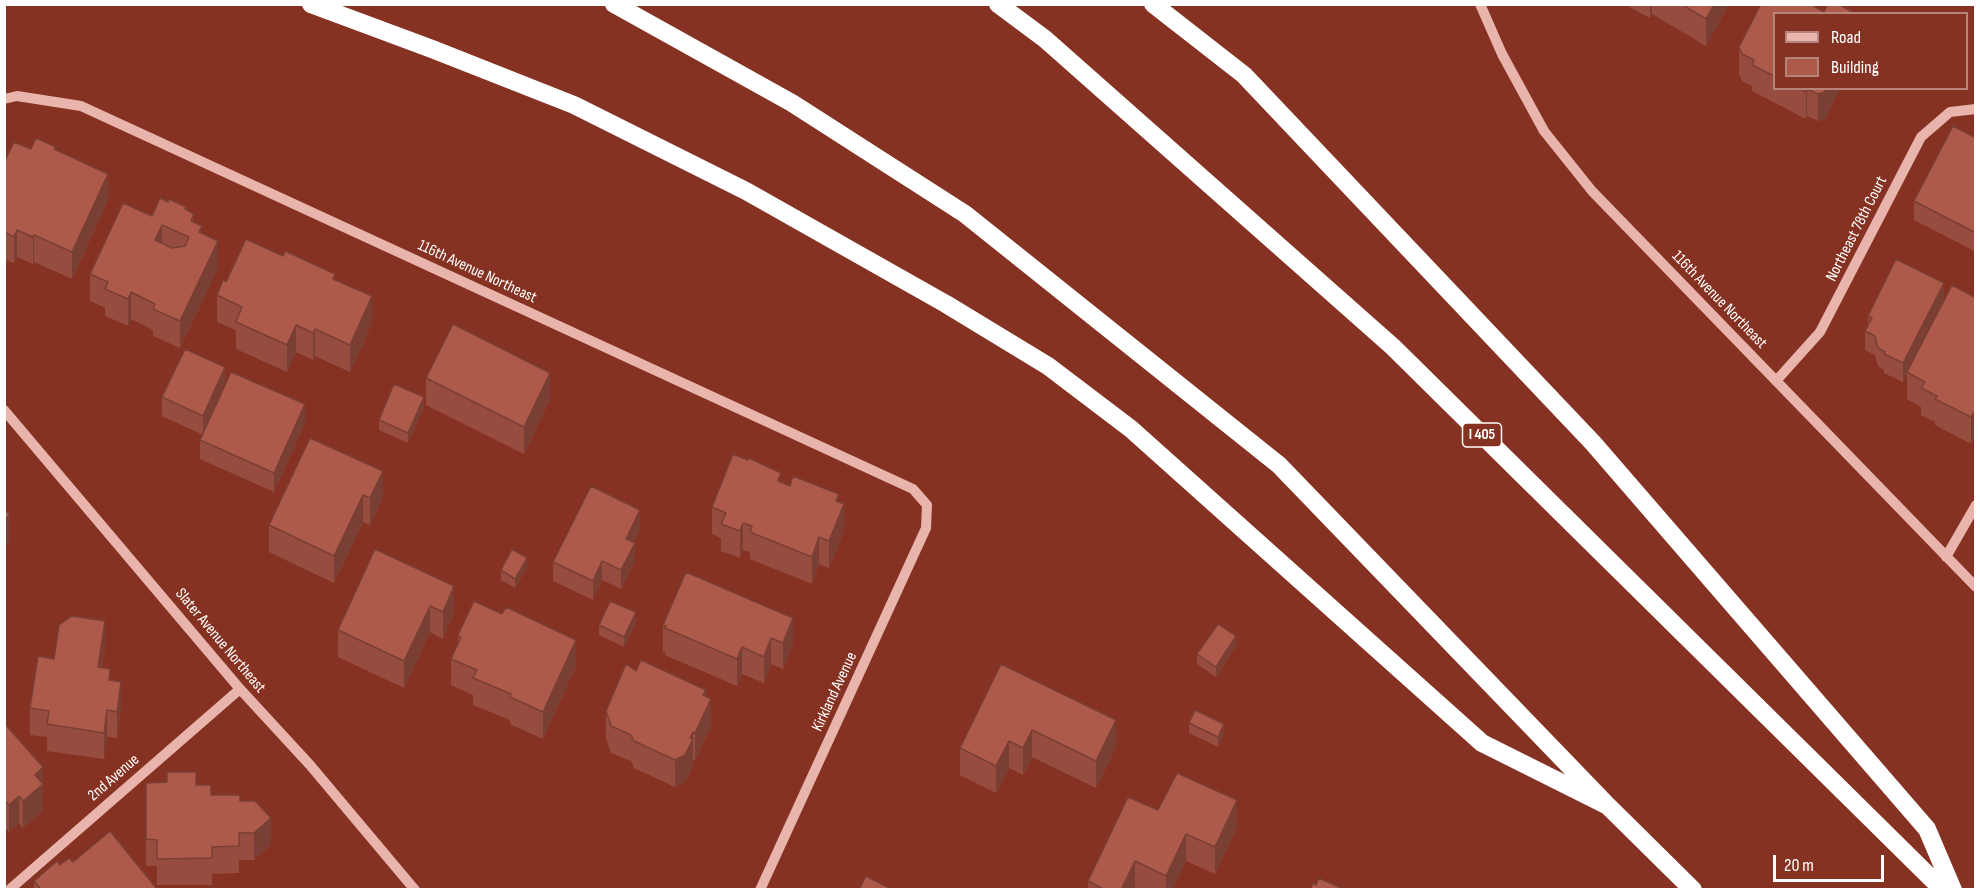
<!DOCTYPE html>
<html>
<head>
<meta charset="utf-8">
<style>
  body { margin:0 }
  #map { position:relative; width:1980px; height:894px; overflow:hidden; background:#863222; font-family:"Sofia Sans Condensed",sans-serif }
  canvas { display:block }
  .frame { position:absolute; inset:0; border:6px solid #fff; pointer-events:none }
  .legend { position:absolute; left:1773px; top:12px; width:195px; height:78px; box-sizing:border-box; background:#863222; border:2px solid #b6847a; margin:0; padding:8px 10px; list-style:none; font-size:18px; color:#fff }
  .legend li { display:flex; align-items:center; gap:12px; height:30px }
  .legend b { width:30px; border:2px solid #b6847a }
  .scale { position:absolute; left:1773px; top:855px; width:111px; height:27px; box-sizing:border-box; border:3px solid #fff; border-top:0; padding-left:8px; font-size:18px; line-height:21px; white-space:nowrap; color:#fff; -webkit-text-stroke:4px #863222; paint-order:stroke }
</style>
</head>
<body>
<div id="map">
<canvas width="1980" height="894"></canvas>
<div class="frame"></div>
<ul class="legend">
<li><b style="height:8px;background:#e9b4ac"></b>Road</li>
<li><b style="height:16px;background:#ae5a4b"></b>Building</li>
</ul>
<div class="scale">20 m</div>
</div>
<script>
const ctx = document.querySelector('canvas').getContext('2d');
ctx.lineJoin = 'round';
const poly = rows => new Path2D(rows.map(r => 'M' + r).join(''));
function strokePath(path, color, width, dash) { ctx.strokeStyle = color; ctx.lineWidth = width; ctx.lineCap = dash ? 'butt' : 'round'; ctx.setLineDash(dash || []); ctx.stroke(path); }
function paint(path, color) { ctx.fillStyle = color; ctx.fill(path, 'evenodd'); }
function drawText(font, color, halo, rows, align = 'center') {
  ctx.font = font + ' "Sofia Sans Condensed",sans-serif'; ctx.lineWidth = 4.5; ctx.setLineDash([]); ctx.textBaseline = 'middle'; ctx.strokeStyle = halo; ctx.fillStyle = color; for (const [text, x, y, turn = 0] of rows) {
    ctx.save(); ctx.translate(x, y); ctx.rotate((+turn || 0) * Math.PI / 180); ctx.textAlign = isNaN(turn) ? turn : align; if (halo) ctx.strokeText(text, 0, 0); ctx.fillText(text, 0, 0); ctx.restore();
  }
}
strokePath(poly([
  [1480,4,1502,54,1544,131,1592,191,1976,587],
  [4,99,17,96,81,106,913,489,927,505,926,528,760,890],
  [1776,381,1820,332,1921,137,1950,112,1976,109],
  [4,410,240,689,310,765,415,890],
  [1946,557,1976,505],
  [9,890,240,689]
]), '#e9b4ac', 10);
strokePath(poly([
  [311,4,432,49,574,105,746,191,946,304,1048,366,1131,429,1482,743,1608,806],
  [614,4,792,103,965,214,1279,465,1608,806,1693,890],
  [998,4,1045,39,1393,347,1943,890],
  [1153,4,1244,75,1593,443,1927,829,1953,890]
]), '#fff', 18);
paint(poly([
  [1624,4,1729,4,1706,46,1652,14,1650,18],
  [1761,4,1813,4,1813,6,1824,12,1828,4,1838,4,1856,14,1774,14,1774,88,1840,88,1825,119,1818,121,1807,116,1806,119,1752,91,1752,86,1742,81,1739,73,1739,47],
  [1976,138,1976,252,1914,220,1914,201],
  [31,149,56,150,108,200,72,279,34,262,33,264,17,257,14,263,4,259,4,163],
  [186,210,202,234,218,268,180,348,153,336,153,330,131,319,128,326,105,316,105,308,90,301,90,274,152,216],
  [335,280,372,323,350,372,315,356,313,360,296,352,287,372,236,349,236,330,217,322,217,295,226,282],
  [1976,298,1971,444,1935,425,1935,422,1921,415,1921,407,1907,399,1907,374,1903,382,1884,373,1884,370,1878,366,1875,355,1865,350,1865,331,1868,325,1868,316,1944,301],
  [426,378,550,399,524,454,426,405],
  [225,385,305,423,274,492,200,459,200,440,203,435,162,416,162,397],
  [424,407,408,443,379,430,379,420],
  [310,438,383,498,370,525,363,522,334,583,269,552,269,525],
  [781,482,839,502,844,531,829,568,819,564,812,584,750,559,750,552,743,550,740,558,721,551,721,538,712,534,712,507],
  [640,529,634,542,635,562,621,589,602,580,593,600,553,581,553,562],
  [375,549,454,613,443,639,430,632,404,688,338,657,338,630],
  [527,568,515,588,501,580,501,570],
  [686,572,793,645,783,669,771,664,764,683,742,674,737,686,665,655,665,652,663,652,663,625],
  [636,622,624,647,599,635,599,625],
  [458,635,576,666,543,739,510,724,510,720,473,705,473,695,451,685,451,659,458,644],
  [1236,646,1216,677,1197,664,1197,654],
  [105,648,102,667,110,681,121,709,117,738,107,737,104,759,47,751,47,737,30,735,30,708,54,659],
  [1001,664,1116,747,1096,788,1032,757,1023,775,1009,768,996,793,960,775,960,748],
  [636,671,706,697,711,726,695,760,693,759,693,766,685,782,675,787,634,768,631,761,611,753,606,738,606,711],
  [4,723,43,767,43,810,23,828,19,823,9,832,4,827],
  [1189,723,1224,734,1218,747,1189,733],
  [146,783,196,785,211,795,240,801,271,845,254,860,239,860,239,873,212,874,212,885,157,885,157,866,146,866],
  [1158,810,1237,827,1215,874,1186,861,1172,890,1137,890,1135,888,1134,890,1088,890,1088,881],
  [73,862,157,890,34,890,34,881,60,865]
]), '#964d40');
paint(poly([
  [1650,4,1652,4,1652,14,1650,18],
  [1714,4,1729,4,1706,46,1706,19],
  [1826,88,1840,88,1825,119,1818,121,1818,94],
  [1807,89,1807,116,1806,119,1806,92],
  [108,174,108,200,72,279,72,252],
  [162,225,162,252,155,240],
  [17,230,17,257,14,263,14,237],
  [34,235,34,262,33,264,33,237],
  [218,241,218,268,180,348,180,321],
  [1944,283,1944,302,1903,382,1903,363],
  [131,292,131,319,128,326,128,299],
  [372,296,372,323,350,372,350,345],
  [296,325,296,352,287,372,287,345],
  [315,329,315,356,313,360,313,333],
  [225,367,225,386,203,435,203,416],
  [550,373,550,399,524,454,524,427],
  [424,397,424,407,408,443,408,433],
  [305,404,305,423,274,492,274,473],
  [1976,409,1976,436,1971,444,1971,417],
  [383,471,383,498,370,525,370,498],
  [839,494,839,517,844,504,844,531,829,568,829,541,836,501],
  [363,495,363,522,334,583,334,556],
  [640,510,640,529,626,558,626,539],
  [10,515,10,542,4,547,4,520],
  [743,523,743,550,740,558,740,531],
  [819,537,819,564,812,584,812,557],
  [635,543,635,562,621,589,621,570],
  [527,558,527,568,515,588,515,579],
  [602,561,602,580,593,600,593,581],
  [454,586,454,613,443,639,443,612],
  [430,606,430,632,404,688,404,661],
  [636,612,636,622,624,647,624,637],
  [793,618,793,645,783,669,783,643],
  [105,621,105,648,98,694,98,667],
  [1236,636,1236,646,1216,677,1216,667],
  [771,638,771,664,764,683,764,657],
  [576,640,576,666,543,739,543,712],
  [742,647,742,674,737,686,737,659],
  [121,682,121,709,117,738,117,712],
  [706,690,706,712,711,699,711,726,695,760,695,733,703,695],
  [107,710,107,737,104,759,104,733],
  [1116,720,1116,747,1096,788,1096,761],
  [1224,724,1224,734,1218,747,1218,737],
  [1032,730,1032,757,1023,775,1023,748],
  [693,732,693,766,685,782,675,787,675,760,690,738],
  [1009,741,1009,768,996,793,996,766],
  [43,767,43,810,23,828,23,801,35,775],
  [19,796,19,823,9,832,9,805],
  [1237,800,1237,827,1215,874,1215,847],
  [271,818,271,845,254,860,254,833],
  [1186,834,1186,861,1172,890,1166,890,1166,876],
  [1135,861,1135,888,1134,890,1121,890]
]), '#7a3f34');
const building = poly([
  [1681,4,1714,4,1706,19,1681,4],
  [1761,4,1810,4,1824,12,1828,4,1838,4,1856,14,1774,14,1774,76,1752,65,1754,60,1742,54,1739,47,1761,4],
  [1799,88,1826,88,1825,92,1818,94,1807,89,1806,92,1799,88],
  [1953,126,1976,138,1976,233,1914,201,1953,126],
  [36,138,56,147,54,149,108,174,72,252,34,235,33,237,17,230,14,237,4,232,4,163,14,142,31,149,36,138],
  [160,198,168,202,169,199,186,207,185,209,194,214,191,221,202,226,199,232,218,241,180,321,153,309,155,304,131,292,128,299,105,289,108,282,90,274,123,203,152,216,160,198],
  [162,225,189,237,185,246,172,248,155,240,162,225],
  [246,239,283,256,285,251,335,274,333,279,372,296,350,345,315,329,313,333,296,325,287,345,236,322,242,307,217,295,223,280,226,282,246,239],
  [1896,259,1944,283,1903,363,1884,354,1885,352,1878,348,1875,336,1865,331,1872,318,1868,316,1896,259],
  [1952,285,1976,298,1976,409,1971,417,1935,399,1937,396,1921,388,1925,382,1907,372,1952,285],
  [453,324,550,373,524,427,426,378,453,324],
  [185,349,225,367,203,416,162,397,185,349],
  [231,372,305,404,274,473,200,440,231,372],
  [394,384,424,397,408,433,379,420,394,384],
  [310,438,383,471,370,498,363,495,334,556,269,525,310,438],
  [733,454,748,460,749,458,781,473,778,481,790,486,793,476,839,494,836,501,844,504,829,541,819,537,812,557,750,532,752,526,743,523,740,531,721,524,726,513,712,507,733,454],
  [591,486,640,510,626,539,635,543,621,570,602,561,593,581,553,562,591,486],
  [4,509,10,515,4,520,4,509],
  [375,549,454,586,443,612,430,606,404,661,338,630,375,549],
  [512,549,527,558,515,579,501,570,512,549],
  [686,572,793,618,783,643,771,638,764,657,742,647,737,659,665,628,666,626,663,625,686,572],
  [474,601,502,614,506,607,576,640,543,712,510,697,511,694,473,678,477,670,451,659,461,637,458,635,474,601],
  [610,601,636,612,624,637,599,625,610,601],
  [72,616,105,621,98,667,110,669,109,680,121,682,117,712,107,710,104,733,47,724,49,711,30,708,38,656,54,659,59,625,72,616],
  [1218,624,1236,636,1216,667,1197,654,1218,624],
  [641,660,706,690,703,695,711,699,695,733,693,732,690,738,693,739,685,755,675,760,634,741,631,735,611,726,606,711,626,664,636,671,641,660],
  [1001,664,1116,720,1096,761,1032,730,1023,748,1009,741,996,766,960,748,1001,664],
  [1195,710,1224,724,1218,737,1189,723,1195,710],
  [4,723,43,767,35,775,43,784,23,801,19,796,9,805,4,800,4,723],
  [167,772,196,772,196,785,211,785,211,795,240,795,240,801,255,801,271,818,254,833,239,833,239,846,212,847,212,858,157,859,157,840,146,839,146,783,167,782,167,772],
  [1177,773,1237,800,1215,847,1186,834,1166,876,1135,861,1121,890,1105,890,1088,881,1128,797,1158,810,1177,773],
  [110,831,157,889,156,890,38,890,40,888,34,881,57,861,60,865,69,858,73,862,110,831],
  [866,876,893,890,859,890,866,876],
  [1319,878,1345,890,1310,890,1313,883,1316,885,1319,878]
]);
paint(building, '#ae5a4b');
strokePath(building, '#7a3f34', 1.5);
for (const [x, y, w] of [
  [1482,435,39]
]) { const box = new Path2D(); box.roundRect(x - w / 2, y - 12, w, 24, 4.5); ctx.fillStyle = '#863222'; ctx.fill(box); strokePath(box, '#fff', 1.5); }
drawText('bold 15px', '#fff', null, [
  ["I 405",1482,435]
]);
drawText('16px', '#fff', '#863222', [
  ["Northeast 78th Court",1857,229,-63],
  ["116th Avenue Northeast",477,272,25],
  ["116th Avenue Northeast",1719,300,46],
  ["Slater Avenue Northeast",220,641,50],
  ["Kirkland Avenue",835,692,-65],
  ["2nd Avenue",114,778,-41]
]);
</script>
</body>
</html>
